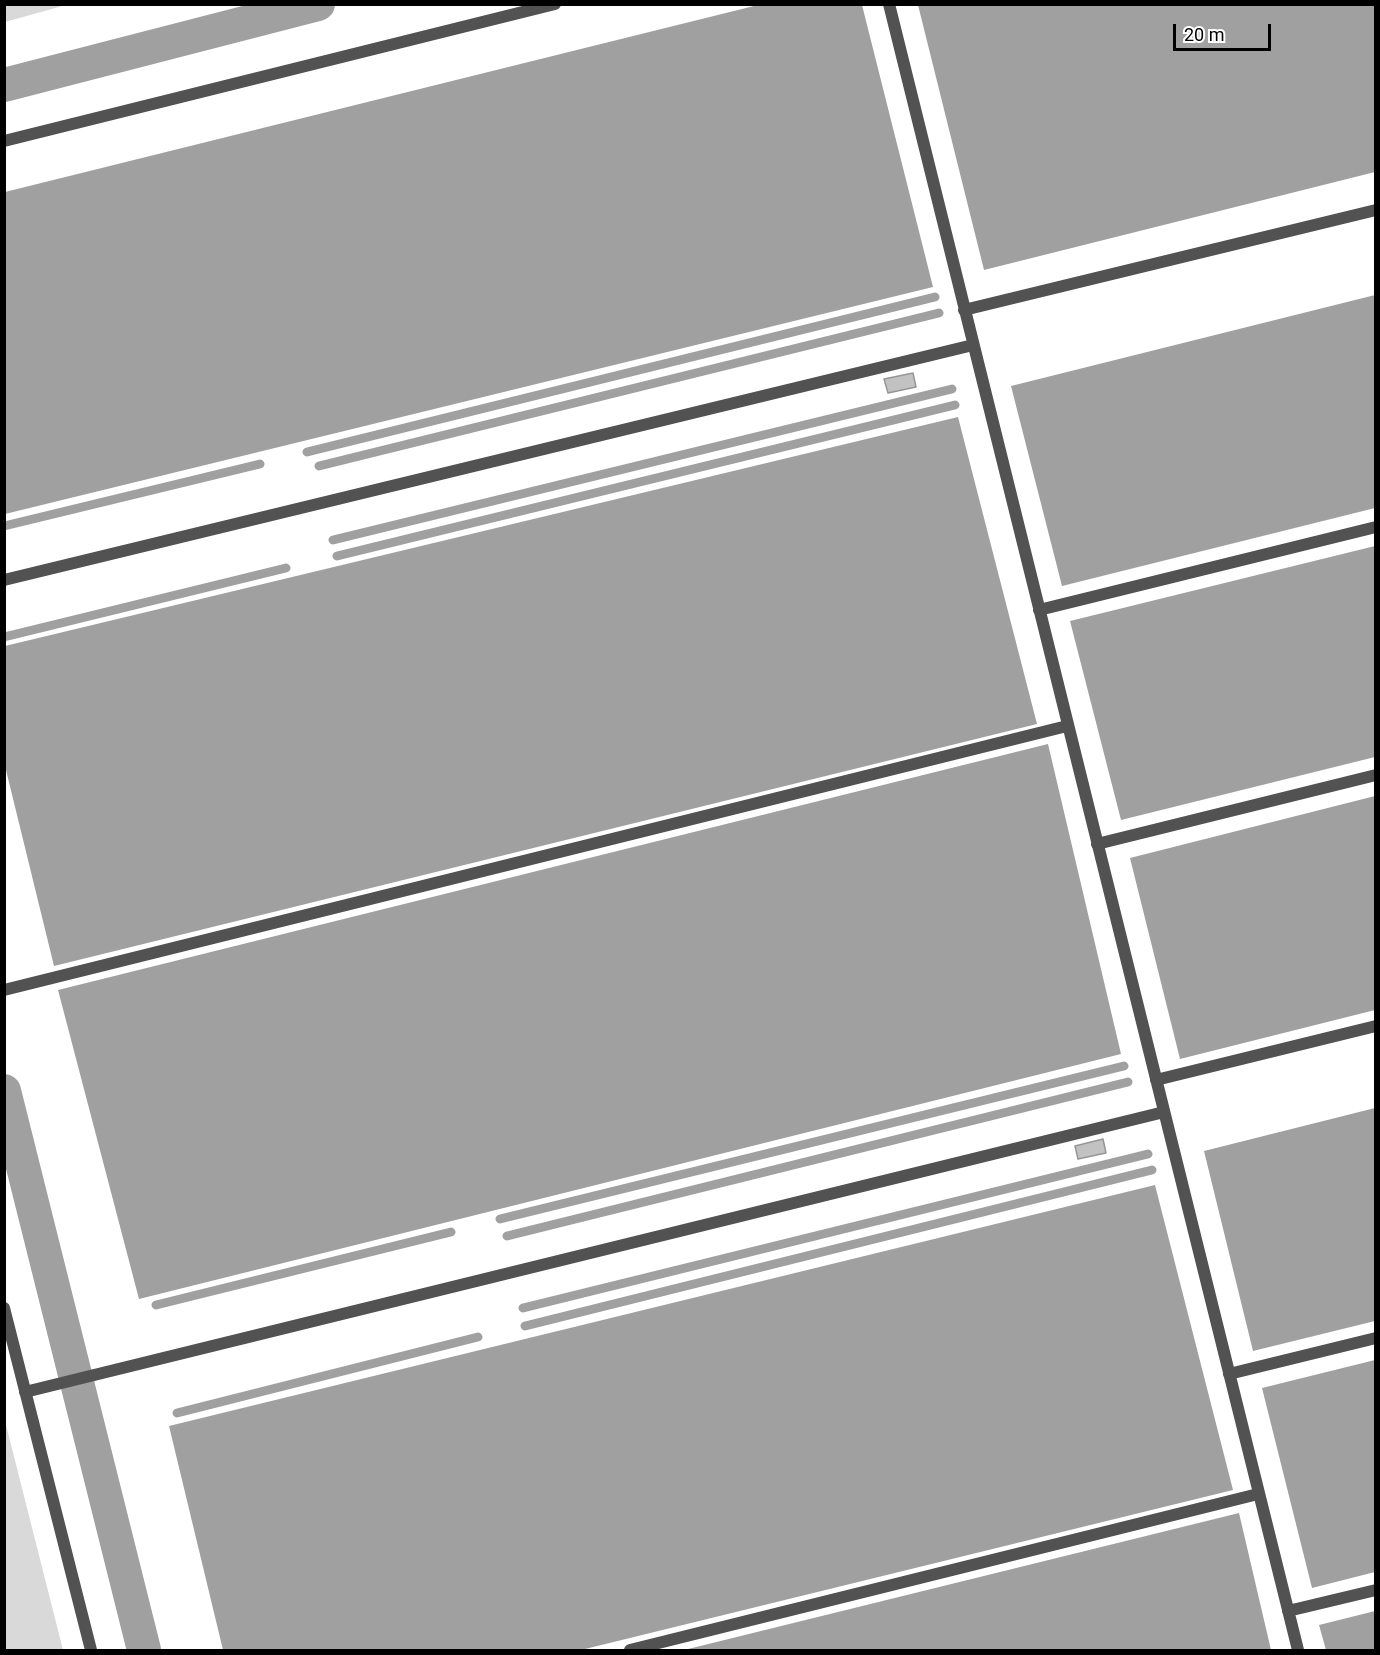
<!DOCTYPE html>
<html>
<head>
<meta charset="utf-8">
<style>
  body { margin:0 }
  #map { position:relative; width:1380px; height:1655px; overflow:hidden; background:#fff; font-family:Roboto,sans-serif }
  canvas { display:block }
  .frame { position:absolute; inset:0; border:6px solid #000; pointer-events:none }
  .scale { position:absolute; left:1173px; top:24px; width:98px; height:27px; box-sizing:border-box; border:3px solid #000; border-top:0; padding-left:8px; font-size:18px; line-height:21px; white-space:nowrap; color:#000; -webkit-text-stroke:4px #fff; paint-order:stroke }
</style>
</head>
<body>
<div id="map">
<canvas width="1380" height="1655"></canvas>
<div class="frame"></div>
<div class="scale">20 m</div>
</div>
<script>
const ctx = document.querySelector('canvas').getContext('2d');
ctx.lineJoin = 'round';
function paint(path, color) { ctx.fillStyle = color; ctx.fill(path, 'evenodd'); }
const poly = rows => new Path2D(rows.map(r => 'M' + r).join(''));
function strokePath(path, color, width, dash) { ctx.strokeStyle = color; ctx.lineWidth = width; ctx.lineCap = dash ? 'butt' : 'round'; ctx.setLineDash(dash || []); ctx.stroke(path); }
paint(poly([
  [5,4,66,4,66,5,5,22],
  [4,1421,5,1421,63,1650,5,1650]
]), '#d9d9d9');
paint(poly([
  [762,4,862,5,933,287,5,514,5,192],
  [918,5,1375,5,1375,172,984,270],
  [1375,295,1375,508,1062,586,1011,386],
  [958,417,1037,724,54,966,5,766,5,646],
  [1375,546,1375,757,1121,820,1070,621],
  [1048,744,1121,1054,139,1299,58,990],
  [1375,796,1375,1010,1180,1059,1130,858],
  [1375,1108,1375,1321,1253,1351,1204,1151],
  [1155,1185,1233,1490,581,1650,223,1650,169,1426],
  [1375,1360,1375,1572,1312,1588,1262,1388],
  [1239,1513,1271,1650,684,1650],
  [1375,1611,1375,1650,1326,1650,1319,1625]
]), '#a0a0a0');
strokePath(poly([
  [307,452,935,297],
  [319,466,939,313],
  [4,526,260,464],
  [333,540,952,389],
  [337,556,955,405],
  [4,637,286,568],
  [500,1219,1124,1066],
  [507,1236,1128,1082],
  [156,1305,451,1232],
  [523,1308,1148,1154],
  [525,1326,1152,1170],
  [177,1413,478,1337]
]), '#a0a0a0', 9);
strokePath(poly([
  [4,85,318,4],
  [4,1091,144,1650]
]), '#a0a0a0', 34);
const building = poly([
  [913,373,916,387,888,393,884,379,913,373],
  [1103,1139,1106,1153,1078,1159,1075,1146,1103,1139]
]);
paint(building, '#c2c2c2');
strokePath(building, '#969696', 1.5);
strokePath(poly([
  [889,4,1298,1650],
  [4,141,555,4],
  [964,310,1376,210],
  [4,580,973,345],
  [1039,610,1376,527],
  [1097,844,1376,775],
  [4,990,1067,726],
  [1156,1080,1376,1026],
  [4,1308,91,1650],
  [1229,1374,1376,1338],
  [25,1392,1164,1112],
  [1288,1611,1376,1590],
  [630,1650,1258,1494]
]), '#525252', 12);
</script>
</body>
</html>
